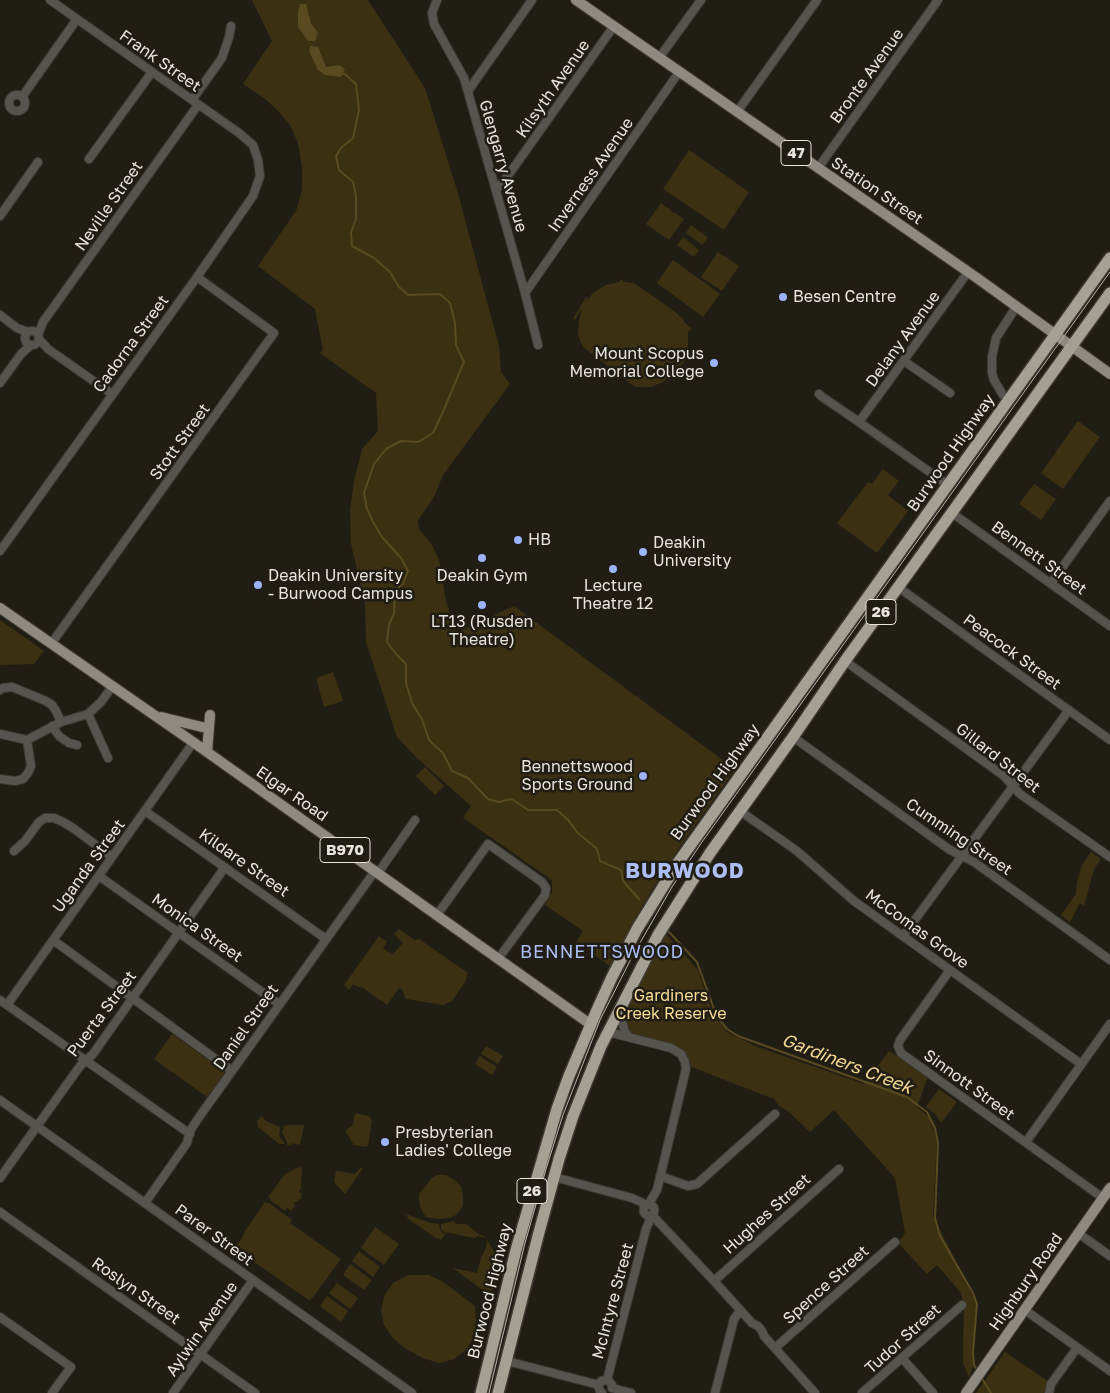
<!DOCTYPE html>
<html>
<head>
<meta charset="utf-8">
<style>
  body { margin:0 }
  canvas { display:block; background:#201d14 }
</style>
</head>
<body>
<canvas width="1110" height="1393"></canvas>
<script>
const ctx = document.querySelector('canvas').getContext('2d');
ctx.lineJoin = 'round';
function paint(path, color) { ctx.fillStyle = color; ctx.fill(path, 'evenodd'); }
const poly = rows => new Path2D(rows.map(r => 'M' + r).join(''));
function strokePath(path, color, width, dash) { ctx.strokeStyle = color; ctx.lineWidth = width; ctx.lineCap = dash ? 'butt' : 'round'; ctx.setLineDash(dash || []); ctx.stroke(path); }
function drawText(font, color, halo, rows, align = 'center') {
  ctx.font = font + ' "Golos Text",sans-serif'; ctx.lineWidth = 5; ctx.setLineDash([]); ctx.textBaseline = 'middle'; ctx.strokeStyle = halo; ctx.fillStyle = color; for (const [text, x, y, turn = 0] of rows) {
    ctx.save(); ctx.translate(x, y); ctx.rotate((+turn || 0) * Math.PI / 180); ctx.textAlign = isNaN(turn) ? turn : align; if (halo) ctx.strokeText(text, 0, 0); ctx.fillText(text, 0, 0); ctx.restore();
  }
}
paint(poly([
  [252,0,368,0,425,88,457,190,499,346,501,372,510,384,443,475,434,497,418,520,419,529,432,545,439,560,446,601,456,633,514,606,735,769,679,848,657,882,637,915,610,966,576,942,583,931,545,905,552,892,552,880,463,818,471,806,417,758,397,737,366,642,365,603,351,544,350,510,354,482,362,449,378,431,376,393,320,353,323,350,315,309,258,266,296,211,302,190,302,167,298,143,290,125,278,111,264,98,243,84,272,41],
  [689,150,749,192,724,230,663,189],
  [661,203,671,210,671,211,673,213,674,212,684,219,669,240,646,224],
  [691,225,708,238,702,245,686,233],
  [683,237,699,250,694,257,677,245],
  [718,252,739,266,722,291,701,277],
  [673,260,720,294,703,317,657,283],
  [621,279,625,282,634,283,673,310,683,319,685,323,692,328,689,331,688,331,688,347,685,361,674,373,663,382,651,387,635,387,583,347,578,336,579,321,582,308,575,320,573,319,586,297,588,298,585,303,593,293,606,285,619,282],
  [1078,421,1100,437,1063,489,1041,473],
  [883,469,899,481,888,495,908,511,877,553,837,523,868,482,872,484],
  [1034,484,1056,499,1041,520,1019,504],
  [0,620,44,651,34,664,0,665],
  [333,672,343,701,324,707,316,678],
  [425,767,444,786,435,795,416,776],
  [1091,852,1101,859,1094,869,1084,906,1080,903,1070,922,1061,915,1076,894,1077,882,1082,865],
  [399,929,415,940,419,939,468,973,465,982,452,1001,443,1005,407,999,405,998,402,989,399,988,387,1005,362,987,359,987,353,984,349,990,344,985,379,936,387,942,383,948,392,955,403,943,394,934],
  [666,934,698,970,714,1016,727,1032,755,1046,864,1084,889,1051,928,1077,917,1107,930,1118,937,1141,933,1216,977,1304,973,1367,969,1377,963,1363,964,1307,961,1293,937,1265,927,1274,898,1243,905,1233,895,1178,834,1110,810,1132,789,1112,779,1106,774,1099,689,1066,683,1049,671,1044,628,1032,624,1013],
  [172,1034,225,1072,207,1097,154,1059],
  [486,1046,503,1056,498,1064,481,1054],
  [480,1056,497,1067,492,1075,475,1064],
  [939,1089,957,1102,941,1123,936,1115,926,1107],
  [355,1113,369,1116,372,1121,368,1146,366,1147,354,1145,346,1132,346,1130,353,1125],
  [262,1116,266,1121,280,1127,279,1134,280,1138,284,1142,284,1144,279,1144,258,1127,257,1121],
  [287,1125,304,1125,300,1145,292,1143,291,1146,287,1145,287,1142,282,1132,284,1126],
  [299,1167,302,1168,301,1189,299,1190,299,1192,302,1193,301,1199,294,1203,295,1206,291,1211,287,1208,285,1211,270,1200,271,1199,268,1197,285,1174],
  [360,1168,363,1168,345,1194,334,1182,336,1171,355,1174],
  [437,1175,446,1175,456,1181,461,1187,463,1195,463,1206,456,1215,449,1218,437,1219,426,1217,420,1207,419,1198,420,1193,432,1178],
  [265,1202,267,1204,269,1203,292,1220,290,1223,341,1259,310,1301,240,1252,237,1245,242,1238,245,1231],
  [403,1213,431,1223,439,1224,440,1230,445,1235,441,1240,438,1238,437,1239,407,1218,408,1216],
  [454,1221,455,1223,458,1224,466,1224,469,1226,477,1233,487,1238,478,1236,475,1238,450,1233,448,1231,446,1234,441,1229,441,1224],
  [375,1227,399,1244,384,1265,361,1248],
  [487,1240,493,1250,503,1258,496,1282,489,1297,484,1291,453,1268,477,1273,481,1258,486,1248],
  [359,1251,380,1267,373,1277,352,1261],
  [350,1264,372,1280,364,1290,343,1275],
  [409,1275,428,1275,442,1281,475,1306,476,1321,474,1336,466,1350,454,1359,439,1363,423,1358,406,1349,392,1337,384,1325,381,1310,385,1294,394,1282],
  [337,1283,358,1298,350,1309,329,1293],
  [327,1296,348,1311,341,1322,320,1306],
  [1005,1352,1049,1382,1046,1393,976,1393]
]), '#3b3011');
paint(poly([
  [300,4,306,4,311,23,318,33,315,41,308,41,298,27,298,12],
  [310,46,318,47,326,67,339,65,345,69,341,77,325,75,318,70,309,51]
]), '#594a21');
strokePath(poly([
  [342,73,346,75,356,84,359,110,353,138,341,148,336,156,339,170,353,182,356,196,356,219,351,232,352,246,374,258,390,272,399,287,408,295,440,294,450,303,455,323,456,345,464,362,442,414,433,433,418,442,401,441,386,449,374,464,364,493,367,509,373,522,382,537,401,558,408,571,403,584,395,590,394,614,389,625,387,642,396,654,406,664,406,683,412,703,422,719,429,740,443,753,452,771,468,778,488,799,499,802,512,799,528,810,557,810,568,820,577,832,597,849,600,861,621,870,623,881,639,899],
  [669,932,697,962,714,1009,718,1018,727,1029,738,1036,907,1097,927,1112,935,1128,938,1143,935,1218,940,1236,973,1293,977,1304,973,1352,974,1365,977,1370],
  [981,1377,991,1393]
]), '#594a21', 2);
const minor = poly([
  [437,0,432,13,434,24,464,78,525,293,538,345],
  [659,58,701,0],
  [468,91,532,0],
  '9 103a8 8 0 1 1 16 0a8 8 0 1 1-16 0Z',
  [22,97,77,19],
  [192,100,222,58,229,37,231,26],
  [737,112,817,0],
  [89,159,152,72],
  [818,168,938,0],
  [496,190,507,177,614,26],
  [0,216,38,162],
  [525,293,679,72],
  [0,315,17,328,28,332],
  '25 338a7 7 0 1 1 14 0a7 7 0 1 1-14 0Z',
  [38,335,43,322,198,105],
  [39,339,48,349,112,394],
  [904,361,950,393],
  [0,383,21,354,31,345],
  [819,394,821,396,859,422,948,485],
  [1009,400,1003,395,994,380,992,373,992,357,996,338,1016,307],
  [859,422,968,272],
  [952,513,1110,626],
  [0,551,197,277,253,196,260,176,258,160,253,145,239,133,50,0],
  [1051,583,1110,501],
  [898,587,1110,740],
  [51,644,274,333,197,277],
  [845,661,1004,776,1020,794,1110,857],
  [0,690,3,688,12,687,46,701,52,705,56,711,61,722],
  [88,714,108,758],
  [52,726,59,736,69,743,77,745],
  [0,734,27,740],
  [793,737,950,850,974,862,1110,960],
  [0,779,15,781,23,779,28,773,31,766,27,740,61,722,88,714,101,702,112,687],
  [145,811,326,939],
  [740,811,797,851,854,901,1081,1064],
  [14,851,25,841,39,822,45,818,54,818,63,822,73,828,112,857],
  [378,873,415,820],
  [99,876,279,1004],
  [437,915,488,844,542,882,546,888,545,895,498,959],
  [903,936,1069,710],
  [53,940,232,1071],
  [950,970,900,1040,898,1046,901,1053,1103,1198],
  [0,1000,190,1134],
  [7,1005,188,750,193,742],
  [619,1011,625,1032,629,1037],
  [608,1032,671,1048,681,1054,685,1062,686,1069,657,1190,648,1205],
  [0,1100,412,1393],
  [1026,1142,1110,1024],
  [660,1176,688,1186,697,1184,775,1114],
  [554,1177,632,1198,647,1205],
  [0,1178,80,1066,93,1054,225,867],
  [145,1203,187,1143,190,1131,197,1120,375,871],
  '643.5 1210a5.5 5.5 0 1 1 11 0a5.5 5.5 0 1 1-11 0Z',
  [0,1212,255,1393],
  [652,1215,714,1281,752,1323,758,1326,762,1331,764,1336,815,1393],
  [1078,1233,1110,1256],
  [714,1281,839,1169],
  [1025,1310,1110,1371],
  [0,1317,71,1367,52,1393],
  [775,1348,895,1242],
  [902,1358,933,1393],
  [507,1361,599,1385],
  [607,1380,646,1229,652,1215],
  [612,1388,631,1393],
  [173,1393,253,1280],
  [602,1393,600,1391,598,1386,601,1381,607,1380,609,1381,612,1385,612,1388],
  [715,1393,734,1319,740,1311],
  [862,1393,962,1305],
  [1049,1393,1051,1384,1077,1348]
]);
const major = poly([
  [576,0,977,278,1110,374],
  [0,608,193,742,590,1024],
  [161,717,202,727],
  [207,752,210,715],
  [966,1393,1110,1188]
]);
const highway = poly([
  [481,1393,516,1250,557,1109,569,1076,597,1010,612,977,637,929,677,864,1110,258],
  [498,1393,538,1236,559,1159,573,1116,601,1046,658,935,710,853,793,737,845,661,1110,293]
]);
strokePath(minor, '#3c3930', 10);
strokePath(major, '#3c3930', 12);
strokePath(highway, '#3c3930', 14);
strokePath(minor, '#55544f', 8);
strokePath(major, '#8e8a81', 10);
strokePath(highway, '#a4a094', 11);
strokePath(poly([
  [489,1393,525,1243,546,1169,563,1115,600,1020,633,955,672,887,702,842,1110,272]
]), '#b8b5ae', 1);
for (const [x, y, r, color] of [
  [783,297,5,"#9db4fd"],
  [714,363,5,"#9db4fd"],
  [518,540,5,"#9db4fd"],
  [643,552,5,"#9db4fd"],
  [482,558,5,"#9db4fd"],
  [613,569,5,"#9db4fd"],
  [258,585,5,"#9db4fd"],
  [482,605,5,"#9db4fd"],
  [643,776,5,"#9db4fd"],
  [385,1142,5,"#9db4fd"]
]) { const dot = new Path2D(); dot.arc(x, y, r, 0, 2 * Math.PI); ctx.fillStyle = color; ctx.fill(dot); strokePath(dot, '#201d14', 2); }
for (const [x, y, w] of [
  [796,153,30],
  [881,612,30],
  [345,850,50],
  [532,1191,30]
]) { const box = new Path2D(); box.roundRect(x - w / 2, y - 12.5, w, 25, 4); ctx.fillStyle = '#201d14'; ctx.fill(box); strokePath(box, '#e8e5df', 1); }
drawText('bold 15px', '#e8e5df', null, [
  ["47",796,153],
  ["26",881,612],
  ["B970",345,850],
  ["26",532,1191]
]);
drawText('16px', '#e8e5df', '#201d14', [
  ["Frank Street",160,61,35],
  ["Bronte Avenue",867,76,-54],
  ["Kilsyth Avenue",553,89,-55],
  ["Glengarry Avenue",503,166,74],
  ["Inverness Avenue",591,175,-55],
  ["Station Street",877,191,34],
  ["Neville Street",109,206,-55],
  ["Delany Avenue",903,339,-54],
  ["Cadorna Street",131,344,-54],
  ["Stott Street",180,442,-54],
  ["Burwood Highway",951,453,-55],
  ["Bennett Street",1039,558,36],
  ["Peacock Street",1012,652,36],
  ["Gillard Street",998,758,38],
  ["Burwood Highway",715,782,-54],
  ["Elgar Road",292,794,35],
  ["Cumming Street",959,837,34],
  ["Kildare Street",244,863,35],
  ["Uganda Street",89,866,-54],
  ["Monica Street",197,928,35],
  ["McComas Grove",917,929,36],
  ["Puerta Street",102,1014,-53],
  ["Daniel Street",246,1027,-55],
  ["Sinnott Street",969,1085,36],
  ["Hughes Street",767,1214,-42],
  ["Parer Street",214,1235,36],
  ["Highbury Road",1026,1282,-55],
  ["Spence Street",826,1285,-42],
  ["Roslyn Street",136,1291,35],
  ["Burwood Highway",490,1291,-76],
  ["McIntyre Street",613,1301,-75],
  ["Aylwin Avenue",202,1329,-55],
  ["Tudor Street",903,1339,-42]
]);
drawText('16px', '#e8e5df', '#201d14', [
  ["Besen Centre",793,297],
  ["Mount Scopus",704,354,"right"],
  ["Memorial College",704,372,"right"],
  ["HB",528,540],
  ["Deakin",653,543],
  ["University",653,561],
  ["Deakin University",268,576],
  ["- Burwood Campus",268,594],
  ["Deakin Gym",482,576,"center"],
  ["Lecture",613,586,"center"],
  ["Theatre 12",613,604,"center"],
  ["LT13 (Rusden",482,622,"center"],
  ["Theatre)",482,640,"center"],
  ["Bennettswood",633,767,"right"],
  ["Sports Ground",633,785,"right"],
  ["Presbyterian",395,1133],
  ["Ladies' College",395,1151]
], 'left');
drawText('16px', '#f9de99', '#201d14', [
  ["Gardiners",671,996],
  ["Creek Reserve",671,1014]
]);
ctx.letterSpacing = '1px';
drawText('18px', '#adbef5', '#201d14', [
  ["BENNETTSWOOD",602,952]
]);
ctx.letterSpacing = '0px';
drawText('italic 18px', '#f0d691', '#201d14', [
  ["Gardiners Creek",847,1064,21]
]);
ctx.letterSpacing = '1px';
drawText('bold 21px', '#adbef5', '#201d14', [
  ["BURWOOD",685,871]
]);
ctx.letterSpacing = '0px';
</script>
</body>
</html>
